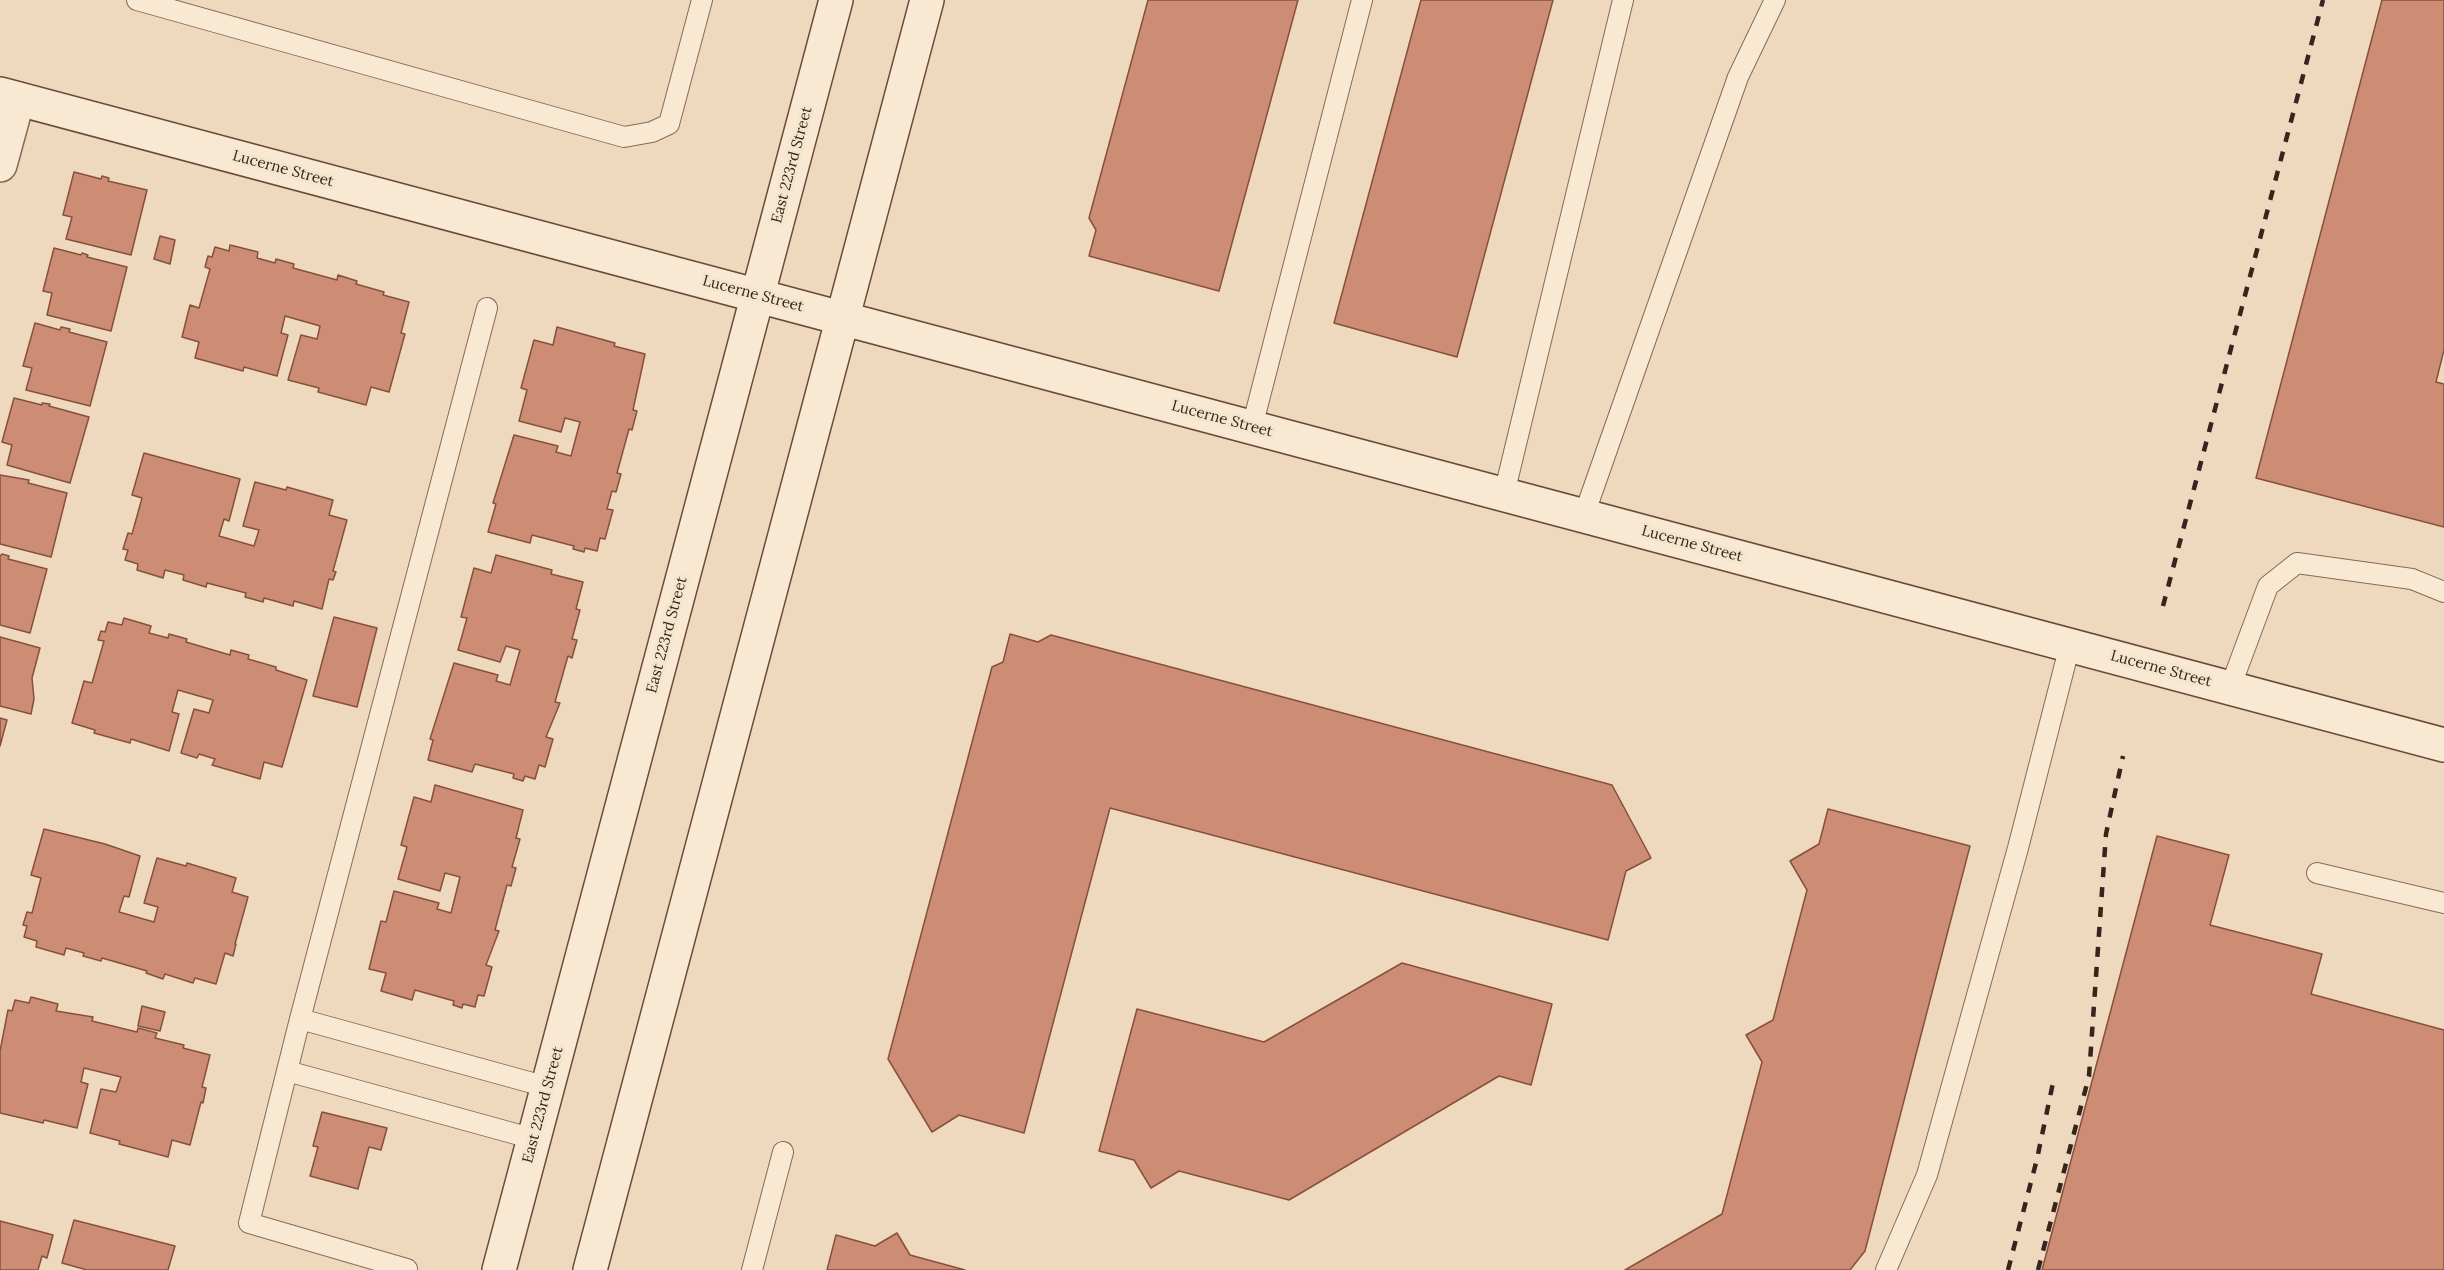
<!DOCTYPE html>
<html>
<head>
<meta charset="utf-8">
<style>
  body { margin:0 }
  canvas { display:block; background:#eed9bf }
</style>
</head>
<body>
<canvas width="2444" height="1270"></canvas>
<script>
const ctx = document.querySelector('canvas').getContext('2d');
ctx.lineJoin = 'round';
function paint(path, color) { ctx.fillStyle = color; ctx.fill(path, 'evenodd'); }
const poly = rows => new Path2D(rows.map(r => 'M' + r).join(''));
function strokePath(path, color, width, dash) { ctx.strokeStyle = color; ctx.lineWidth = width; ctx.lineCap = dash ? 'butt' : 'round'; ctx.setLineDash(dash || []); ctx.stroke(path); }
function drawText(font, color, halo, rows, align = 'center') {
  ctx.font = font + ' Lora,serif'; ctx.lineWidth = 6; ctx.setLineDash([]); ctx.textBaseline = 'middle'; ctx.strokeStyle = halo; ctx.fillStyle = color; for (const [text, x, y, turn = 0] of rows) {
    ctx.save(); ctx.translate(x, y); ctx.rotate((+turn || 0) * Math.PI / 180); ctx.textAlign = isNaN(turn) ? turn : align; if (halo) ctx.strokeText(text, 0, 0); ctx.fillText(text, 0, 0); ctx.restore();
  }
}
const building = poly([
  [1148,0,1298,0,1219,291,1089,256,1096,230,1089,218,1148,0],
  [1421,0,1553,0,1457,357,1334,323,1421,0],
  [2382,0,2444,0,2444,350,2436,382,2444,384,2444,527,2256,478,2382,0],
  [74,172,101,179,102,176,109,178,108,181,147,190,131,255,66,239,72,217,63,215,74,172],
  [160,236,175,240,170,264,154,259,160,236],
  [230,245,258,252,257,258,275,263,276,259,294,264,293,268,337,280,338,275,357,281,356,284,384,292,383,295,409,302,401,333,405,334,389,392,371,387,366,405,318,392,319,388,288,380,301,335,317,339,320,326,285,316,281,333,288,335,277,376,244,367,243,371,195,358,199,342,182,337,190,305,199,308,210,269,205,267,208,256,212,257,215,247,229,251,230,245],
  [54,248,81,255,82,253,88,255,87,257,127,267,111,331,47,315,52,293,43,291,54,248],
  [35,323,60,330,61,327,70,329,69,332,107,342,90,406,26,390,32,368,23,366,35,323],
  [557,327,615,343,614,346,645,354,633,410,637,411,632,430,629,429,617,473,621,474,616,492,612,491,607,509,613,510,605,539,600,538,597,551,585,548,584,552,573,549,574,546,532,535,530,543,488,532,496,504,493,503,514,435,558,446,556,452,571,456,580,422,565,418,561,432,519,421,527,390,521,388,534,340,553,345,557,327],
  [14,398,42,405,42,403,50,404,49,406,89,417,70,483,7,465,12,445,2,442,14,398],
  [144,453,240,479,229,521,224,519,219,536,254,546,259,530,243,526,255,482,286,490,287,487,333,500,329,515,347,520,333,571,336,572,333,580,329,579,322,609,294,601,293,606,264,598,263,602,245,597,246,593,207,583,206,587,183,580,184,575,165,570,163,578,137,570,138,564,125,560,128,550,123,549,128,533,132,534,142,498,132,495,144,453],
  [0,475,29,480,28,483,67,493,51,557,0,544,0,475],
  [2,554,9,556,8,559,47,569,30,633,0,625,0,556,2,554],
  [496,555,552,570,551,574,583,582,576,609,580,610,572,639,577,640,572,658,568,656,555,702,560,703,546,737,553,739,545,767,539,765,535,779,525,776,523,781,513,778,514,774,475,764,472,772,428,760,433,740,430,739,454,663,498,675,496,681,510,685,520,650,506,646,500,662,458,650,467,618,461,617,474,568,491,573,496,555],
  [334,617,377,628,357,707,313,696,334,617],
  [124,618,151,626,149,633,168,638,169,634,187,639,186,642,230,655,231,650,249,655,248,659,276,667,276,670,307,680,282,767,264,762,260,779,212,765,215,759,199,754,197,758,181,753,194,709,209,713,213,700,178,690,172,712,179,714,169,751,131,739,130,743,94,733,95,730,72,723,84,681,92,683,104,641,98,640,101,631,105,632,108,622,122,625,124,618],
  [1010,634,1038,642,1051,635,1612,785,1651,858,1626,871,1608,940,1110,808,1024,1133,959,1115,932,1132,888,1059,992,667,1003,662,1010,634],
  [0,637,40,648,32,678,34,699,31,714,0,706,0,637],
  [0,718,7,720,0,746,0,718],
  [435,785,523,810,516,838,520,839,512,867,516,868,511,886,507,885,495,930,499,931,486,965,492,967,484,996,478,995,475,1007,463,1004,462,1008,453,1005,454,1001,415,990,412,1000,381,991,386,973,369,969,381,921,386,922,394,891,439,903,437,909,451,913,460,877,445,873,440,891,398,879,407,847,401,845,414,797,431,802,435,785],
  [1828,809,1970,846,1865,1251,1850,1270,1625,1270,1722,1214,1762,1062,1746,1035,1773,1020,1807,890,1790,861,1819,844,1828,809],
  [44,829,105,844,140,856,129,897,124,896,119,912,154,922,158,907,144,903,157,858,186,866,187,863,236,878,232,892,248,897,235,944,236,944,233,956,225,953,216,984,195,978,193,983,165,974,163,979,146,973,147,971,102,958,101,961,83,956,84,953,66,948,64,955,36,947,37,941,24,937,27,926,23,925,27,912,32,913,41,878,31,875,44,829],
  [2157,836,2229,855,2210,925,2322,954,2311,994,2444,1030,2444,1270,2042,1270,2157,836],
  [1402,963,1552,1004,1531,1085,1499,1076,1289,1200,1179,1171,1151,1188,1134,1160,1099,1151,1137,1009,1264,1042,1402,963],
  [31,997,58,1004,56,1011,93,1017,92,1021,137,1032,138,1028,157,1033,155,1038,184,1045,183,1048,210,1055,202,1087,206,1088,203,1103,201,1102,190,1145,172,1140,168,1157,119,1144,120,1141,90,1133,101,1089,116,1092,121,1077,84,1068,81,1082,88,1084,77,1128,44,1120,43,1123,0,1113,0,1051,8,1010,12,1011,15,1000,29,1003,31,997],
  [142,1006,165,1012,160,1031,138,1026,142,1006],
  [322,1112,387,1128,381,1150,369,1147,358,1189,310,1176,318,1147,313,1146,322,1112],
  [74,1220,175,1246,168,1270,87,1270,62,1263,74,1220],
  [0,1221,53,1235,47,1258,42,1256,38,1270,0,1270,0,1221],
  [897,1233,910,1255,965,1270,827,1270,836,1235,875,1246,897,1233]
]);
paint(building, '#cd8d74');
strokePath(building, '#86503c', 1.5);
const lane = poly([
  [137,0,624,137,652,132,669,124,702,0],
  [1252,427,1362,0],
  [1504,494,1623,0],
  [1584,515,1738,77,1775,0],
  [2230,688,2268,586,2297,563,2412,579,2444,592],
  [2317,873,2444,903],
  [300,1019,547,1087],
  [287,1071,534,1139],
  [407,1269,249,1223,300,1019,487,308],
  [752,1270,783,1152],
  [1886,1270,1927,1175,2018,848,2070,645]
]);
const street = poly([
  [0,165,18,99]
]);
const secondary = poly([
  [0,94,2444,745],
  [499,1270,836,0],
  [590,1270,927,0]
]);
strokePath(lane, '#876a57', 22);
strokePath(street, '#876a57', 36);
strokePath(secondary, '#694b3a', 36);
strokePath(lane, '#f9e8d2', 20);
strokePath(street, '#f9e8d2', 33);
strokePath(secondary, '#f9e8d2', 33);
strokePath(poly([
  [2163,606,2323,0],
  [2008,1270,2037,1159,2054,1078],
  [2038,1270,2089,1076,2106,834,2123,756]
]), '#36251c', 4.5, [10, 10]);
drawText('15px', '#36251c', '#f6e5ce', [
  ["East 223rd Street",792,165,-75],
  ["Lucerne Street",283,169,15],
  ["Lucerne Street",753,294,15],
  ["Lucerne Street",1222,419,15],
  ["Lucerne Street",1692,544,15],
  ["East 223rd Street",667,635,-75],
  ["Lucerne Street",2161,669,15],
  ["East 223rd Street",543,1105,-75]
]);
</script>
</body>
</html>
